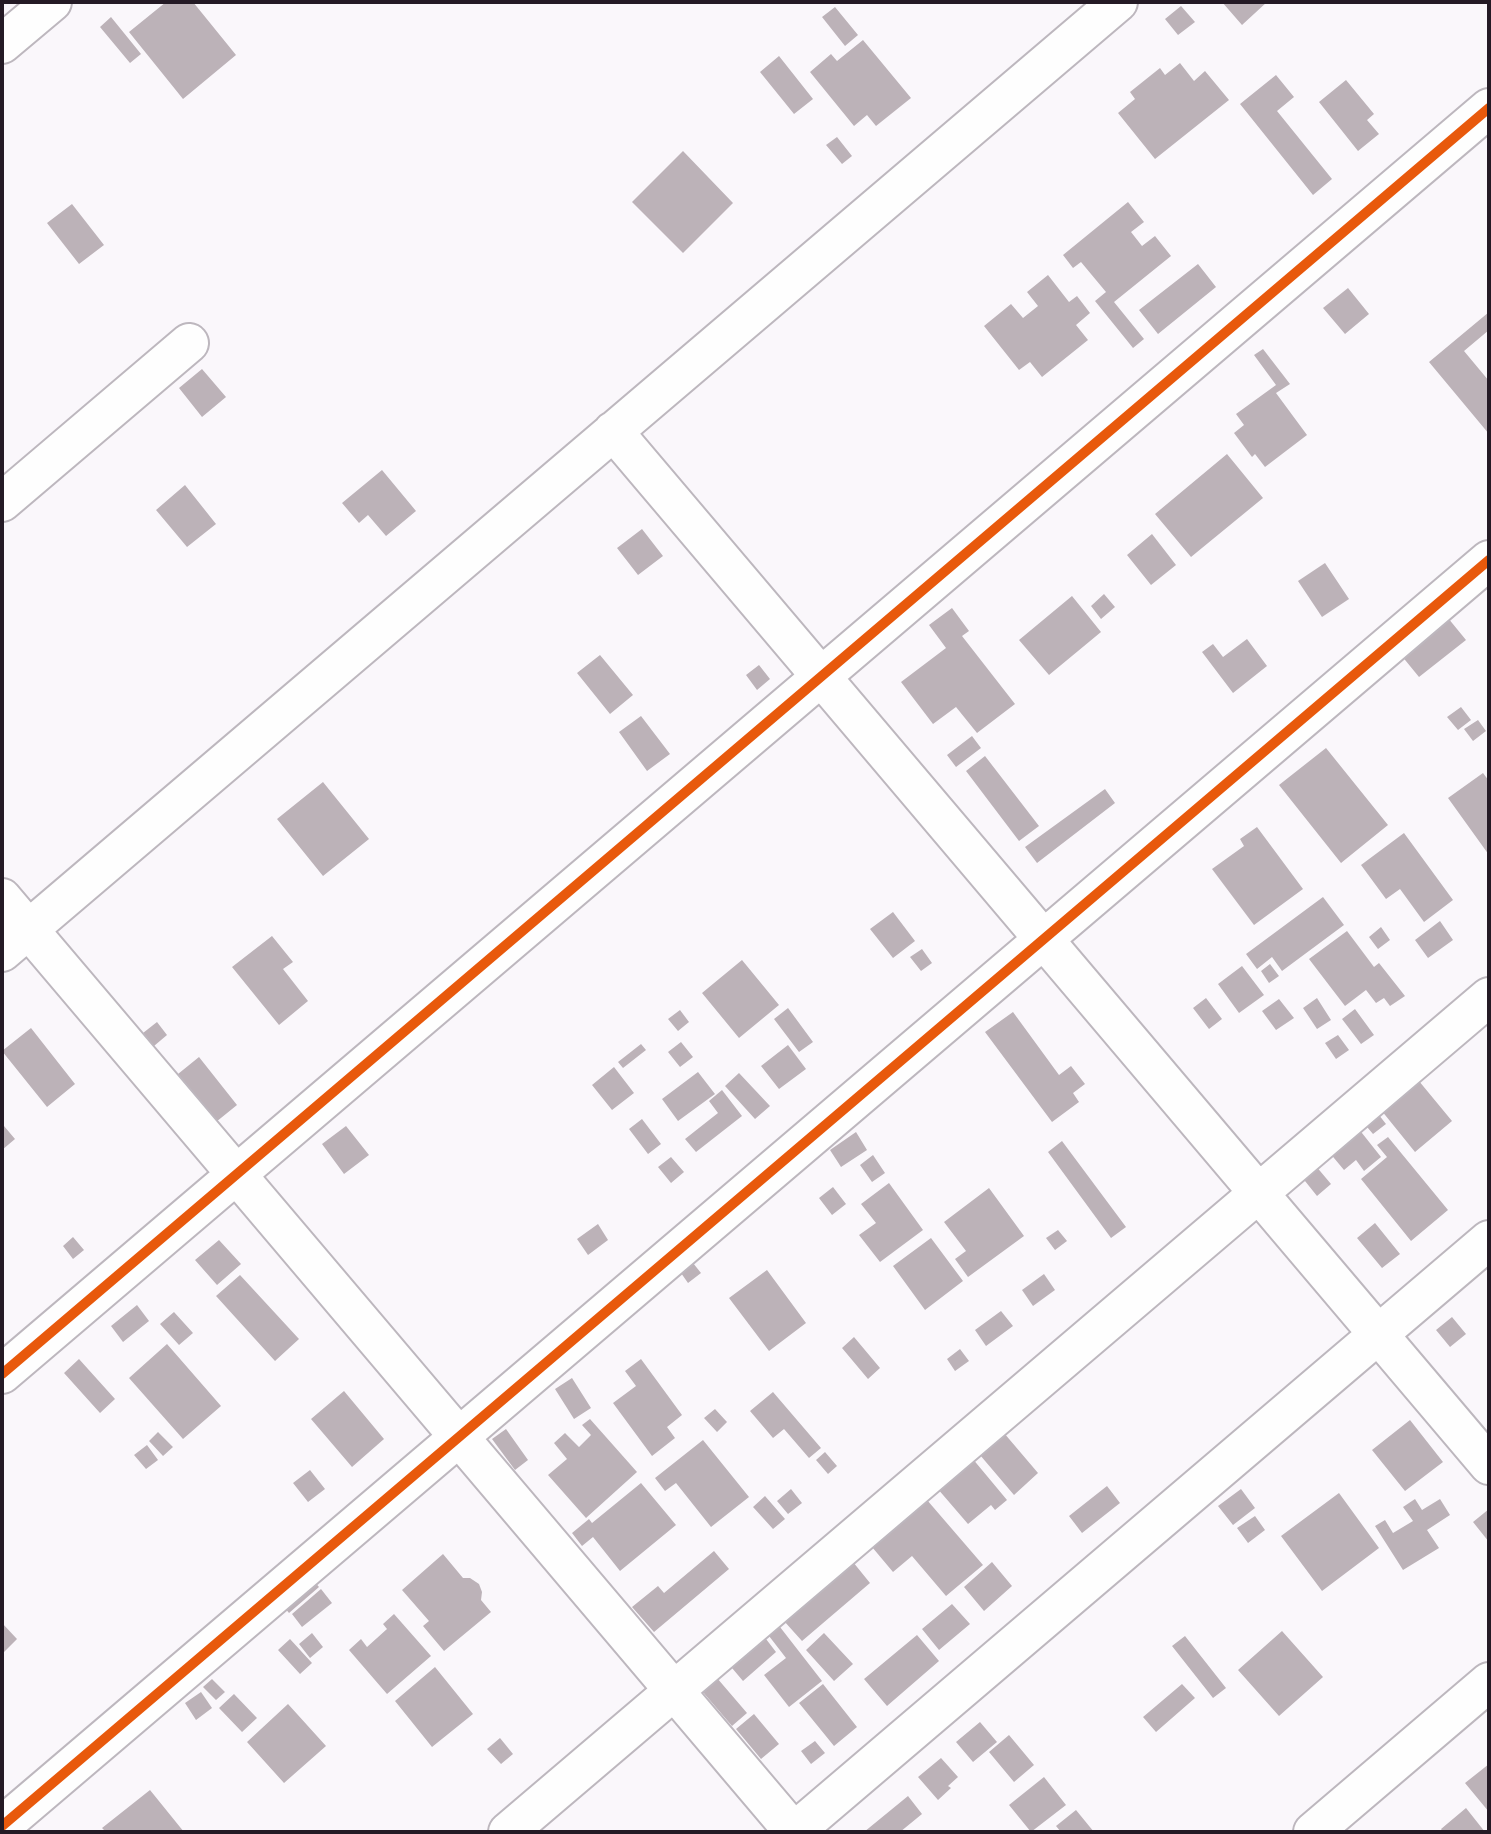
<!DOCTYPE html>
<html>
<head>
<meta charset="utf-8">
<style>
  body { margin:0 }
  #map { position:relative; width:1491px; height:1834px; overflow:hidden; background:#faf7fb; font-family:"Golos Text",sans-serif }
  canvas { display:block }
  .frame { position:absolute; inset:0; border:4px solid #241a25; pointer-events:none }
</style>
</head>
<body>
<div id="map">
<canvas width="1491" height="1834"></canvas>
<div class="frame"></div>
</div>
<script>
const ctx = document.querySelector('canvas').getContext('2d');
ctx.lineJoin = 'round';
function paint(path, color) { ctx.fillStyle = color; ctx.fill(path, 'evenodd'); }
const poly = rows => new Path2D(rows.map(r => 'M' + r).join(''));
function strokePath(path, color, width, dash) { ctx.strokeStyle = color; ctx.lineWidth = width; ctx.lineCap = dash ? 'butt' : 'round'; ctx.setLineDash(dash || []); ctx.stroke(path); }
paint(poly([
  [166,2,193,2,236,55,183,99,129,32],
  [1222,2,1267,2,1242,25],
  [1181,6,1195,22,1178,35,1165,19],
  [835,7,858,35,845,46,822,17],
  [111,17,141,54,130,63,100,27],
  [863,40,911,98,876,126,867,115,854,126,810,72,831,54,837,61],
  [779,56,813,99,794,114,760,72],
  [1180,63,1194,81,1205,71,1229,100,1155,159,1118,113,1135,99,1130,92,1160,68,1165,75],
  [1276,75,1294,97,1277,111,1332,179,1313,195,1240,104],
  [1346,80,1374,114,1367,120,1379,134,1358,151,1319,102],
  [837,137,852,156,842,164,826,145],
  [683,151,733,203,683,253,632,202],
  [1128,202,1144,222,1131,232,1142,246,1155,236,1171,256,1114,302,1144,339,1133,348,1095,301,1106,292,1081,262,1073,268,1063,255],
  [72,204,104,245,79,264,47,223],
  [1198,264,1216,287,1158,334,1139,310],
  [1048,275,1069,302,1077,296,1090,313,1076,325,1088,340,1042,377,1030,362,1019,370,984,326,1011,304,1023,318,1038,306,1027,292],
  [1348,288,1369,314,1345,334,1323,308],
  [1489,312,1489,330,1464,351,1489,381,1489,434,1429,362],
  [1263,349,1290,384,1276,393,1307,435,1265,467,1255,454,1252,457,1234,433,1244,425,1236,414,1276,385,1254,355],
  [202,369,226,397,202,417,179,388],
  [1227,454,1263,498,1191,557,1155,514],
  [382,470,416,511,386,536,368,515,359,523,342,503],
  [185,485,216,524,187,547,156,510],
  [642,529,663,556,638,575,617,548],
  [1152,534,1176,565,1151,585,1127,555],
  [1325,563,1349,599,1322,617,1298,581],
  [1104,594,1115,607,1101,619,1091,606],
  [1072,596,1101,632,1049,675,1019,640],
  [952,608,969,631,962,636,1015,704,977,733,956,707,933,724,901,682,946,648,929,625],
  [1448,618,1466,640,1419,677,1401,655],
  [1247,639,1267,666,1233,693,1202,652,1213,644,1223,657],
  [600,655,633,695,610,714,577,673],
  [759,665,770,679,757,690,746,675],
  [1461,707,1471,720,1458,730,1447,717],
  [641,716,670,754,647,771,619,732],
  [1478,720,1486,731,1473,741,1464,729],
  [972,736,981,748,956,767,947,755],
  [1326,748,1388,825,1341,863,1279,785],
  [985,756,1039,826,1019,841,966,771],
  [1483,773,1489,781,1489,855,1448,798],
  [323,782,369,839,323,876,277,819],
  [1105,789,1115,803,1037,863,1025,847],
  [1257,827,1303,889,1254,925,1212,869,1244,846,1240,839],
  [1404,833,1453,900,1424,922,1400,889,1386,899,1361,865],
  [1323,897,1344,925,1282,971,1272,957,1257,969,1246,954],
  [893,912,915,941,893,958,870,929],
  [1440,921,1453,940,1428,958,1415,940],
  [1381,927,1390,940,1378,949,1369,937],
  [1347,931,1374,967,1379,963,1405,996,1390,1006,1384,998,1376,1003,1366,990,1345,1006,1309,959],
  [272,936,293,962,283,969,308,1001,279,1025,232,967],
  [922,949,932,963,921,971,910,957],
  [742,960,779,1005,739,1038,702,993],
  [1270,964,1279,976,1269,983,1261,971],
  [1242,966,1264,995,1239,1013,1218,984],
  [1206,998,1222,1019,1209,1029,1193,1008],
  [1317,998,1331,1020,1317,1029,1303,1008],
  [1279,999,1294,1018,1276,1030,1262,1011],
  [788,1008,813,1042,799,1052,774,1019],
  [1355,1009,1374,1035,1361,1044,1342,1019],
  [680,1010,689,1022,678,1031,668,1019],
  [1013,1012,1059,1075,1071,1066,1085,1084,1073,1093,1079,1102,1052,1122,985,1032],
  [157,1022,167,1035,154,1046,143,1033],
  [31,1028,75,1084,47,1107,2,1051],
  [1338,1035,1349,1050,1336,1059,1325,1043],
  [681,1042,693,1057,680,1067,668,1052],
  [641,1044,646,1050,623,1068,618,1062],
  [788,1045,806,1069,779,1089,761,1066],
  [199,1057,237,1105,216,1122,178,1074],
  [614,1067,634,1093,612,1110,592,1085],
  [698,1072,715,1094,678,1121,662,1099],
  [739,1073,770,1106,755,1119,725,1086],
  [1414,1075,1452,1121,1415,1152,1377,1105],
  [722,1090,742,1116,696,1152,685,1139,718,1113,709,1101],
  [1375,1110,1386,1124,1373,1134,1362,1121],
  [642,1119,661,1144,648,1154,629,1129],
  [4,1126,15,1139,2,1150,2,1128],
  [346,1126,369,1155,344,1174,322,1144],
  [1358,1128,1381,1157,1364,1171,1356,1160,1344,1170,1329,1152],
  [856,1132,867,1150,841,1167,830,1150],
  [1388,1137,1448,1210,1411,1241,1361,1179,1387,1157,1377,1145],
  [1062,1141,1126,1227,1111,1238,1048,1152],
  [873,1155,885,1173,872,1182,860,1165],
  [671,1157,684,1172,671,1183,658,1167],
  [1315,1165,1331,1184,1317,1196,1301,1176],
  [889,1183,923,1230,880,1262,859,1235,876,1223,861,1204],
  [833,1187,846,1204,832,1215,819,1198],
  [989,1188,1024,1236,968,1277,955,1259,966,1251,944,1222],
  [1375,1223,1400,1254,1382,1268,1357,1238],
  [598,1224,608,1240,588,1255,577,1239],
  [1058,1230,1067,1241,1055,1250,1046,1238],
  [73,1237,84,1250,73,1259,63,1246],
  [931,1238,963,1281,925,1310,893,1266],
  [219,1240,241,1264,217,1285,195,1260],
  [693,1263,701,1273,688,1283,681,1273],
  [767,1270,806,1323,769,1351,729,1298],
  [1044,1274,1055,1290,1033,1306,1022,1290],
  [240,1275,299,1339,275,1361,216,1296],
  [137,1305,149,1321,123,1342,111,1326],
  [1001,1311,1013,1326,986,1346,975,1330],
  [174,1312,193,1333,179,1345,160,1324],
  [1452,1317,1466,1334,1450,1347,1436,1330],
  [854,1337,880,1368,868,1379,842,1348],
  [167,1344,221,1406,183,1439,129,1378],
  [960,1349,969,1361,955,1371,947,1359],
  [79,1359,115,1399,100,1413,64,1373],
  [641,1359,682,1415,667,1427,675,1438,652,1456,613,1403,636,1386,625,1371],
  [572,1378,591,1408,574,1419,555,1389],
  [344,1391,384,1439,352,1467,311,1419],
  [773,1392,821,1448,809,1458,784,1429,773,1438,750,1411],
  [715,1409,727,1422,717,1432,704,1418],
  [590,1419,637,1472,586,1518,548,1475,567,1459,554,1443,565,1433,579,1447,591,1435,582,1425],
  [1410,1420,1443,1462,1405,1491,1372,1450],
  [506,1429,528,1460,515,1470,492,1439],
  [158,1432,173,1447,163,1456,149,1441],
  [1004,1433,1038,1473,1014,1495,980,1455],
  [703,1440,749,1497,711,1527,676,1483,665,1491,655,1478],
  [147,1445,158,1460,146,1469,134,1455],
  [825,1452,837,1466,828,1474,816,1460],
  [972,1458,1007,1500,995,1510,991,1505,968,1524,937,1488],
  [310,1470,325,1489,308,1502,293,1483],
  [641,1483,676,1525,620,1571,593,1537,582,1546,572,1533,589,1519,592,1523],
  [1107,1486,1120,1503,1082,1533,1069,1516],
  [791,1489,802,1503,788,1514,777,1501],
  [1241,1489,1255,1508,1233,1525,1218,1506],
  [1339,1493,1379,1548,1322,1591,1281,1536],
  [765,1496,785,1519,773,1529,753,1507],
  [1415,1499,1422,1510,1440,1499,1450,1515,1427,1530,1439,1548,1403,1570,1375,1526,1385,1520,1393,1533,1413,1521,1403,1507],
  [927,1500,983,1565,946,1596,912,1556,893,1572,872,1547],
  [1489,1509,1489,1542,1473,1522],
  [1255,1516,1265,1530,1248,1543,1237,1528],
  [714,1551,729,1569,654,1632,632,1607,658,1586,664,1593],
  [443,1554,463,1578,470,1578,479,1584,482,1592,481,1600,491,1612,444,1651,423,1626,429,1621,402,1590],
  [853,1562,870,1583,802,1641,784,1621],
  [992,1562,1012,1586,984,1611,964,1587],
  [309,1575,319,1587,289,1613,279,1601],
  [321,1589,332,1603,302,1627,292,1614],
  [952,1604,970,1624,939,1650,922,1629],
  [394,1614,431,1656,387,1694,349,1650,361,1639,367,1647,387,1629,383,1624],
  [2,1623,17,1639,2,1654],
  [780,1627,822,1681,789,1707,764,1675,786,1658,769,1636],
  [1282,1631,1323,1677,1279,1716,1238,1670],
  [312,1633,323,1647,310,1658,299,1644],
  [824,1633,853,1664,834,1681,806,1650],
  [917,1635,939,1661,887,1706,864,1679],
  [1185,1636,1226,1688,1213,1698,1172,1646],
  [290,1639,312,1663,300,1674,278,1650],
  [766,1639,776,1652,743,1681,732,1668],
  [435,1667,473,1714,432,1747,395,1701],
  [717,1678,747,1713,732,1726,702,1691],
  [212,1679,225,1692,216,1700,203,1687],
  [823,1684,857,1727,834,1746,799,1703],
  [1182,1684,1195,1698,1156,1732,1143,1717],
  [201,1692,212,1708,196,1720,185,1703],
  [234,1694,257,1718,242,1732,219,1708],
  [288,1704,326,1746,284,1783,247,1742],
  [754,1714,779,1744,761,1759,736,1729],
  [980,1722,997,1742,973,1762,956,1742],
  [1009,1735,1034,1765,1014,1782,989,1752],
  [500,1738,513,1754,501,1764,487,1749],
  [815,1741,825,1753,811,1764,801,1751],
  [941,1758,958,1777,948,1786,951,1788,938,1800,918,1777],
  [1489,1764,1489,1812,1465,1783],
  [1044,1777,1066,1805,1031,1832,1009,1805],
  [150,1790,184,1832,106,1832,102,1828],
  [908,1796,922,1814,900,1832,864,1832],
  [1466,1808,1485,1832,1443,1832,1441,1829],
  [1076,1810,1094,1832,1061,1832,1056,1826]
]), '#bcb2b8');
const street = poly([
  [2,44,52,2],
  [613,431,1489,1465],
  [2,502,189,343],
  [2,898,794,1832],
  [2,952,1118,2],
  [2,1374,1489,108],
  [2,1826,1489,560],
  [508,1832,1489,997],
  [794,1832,1489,1240],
  [1313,1832,1489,1682]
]);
strokePath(street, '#bdb7be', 42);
strokePath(street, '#fefefe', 38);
strokePath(poly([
  [2,1374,1489,108],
  [2,1826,1489,560]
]), '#e8590c', 10);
</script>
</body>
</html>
